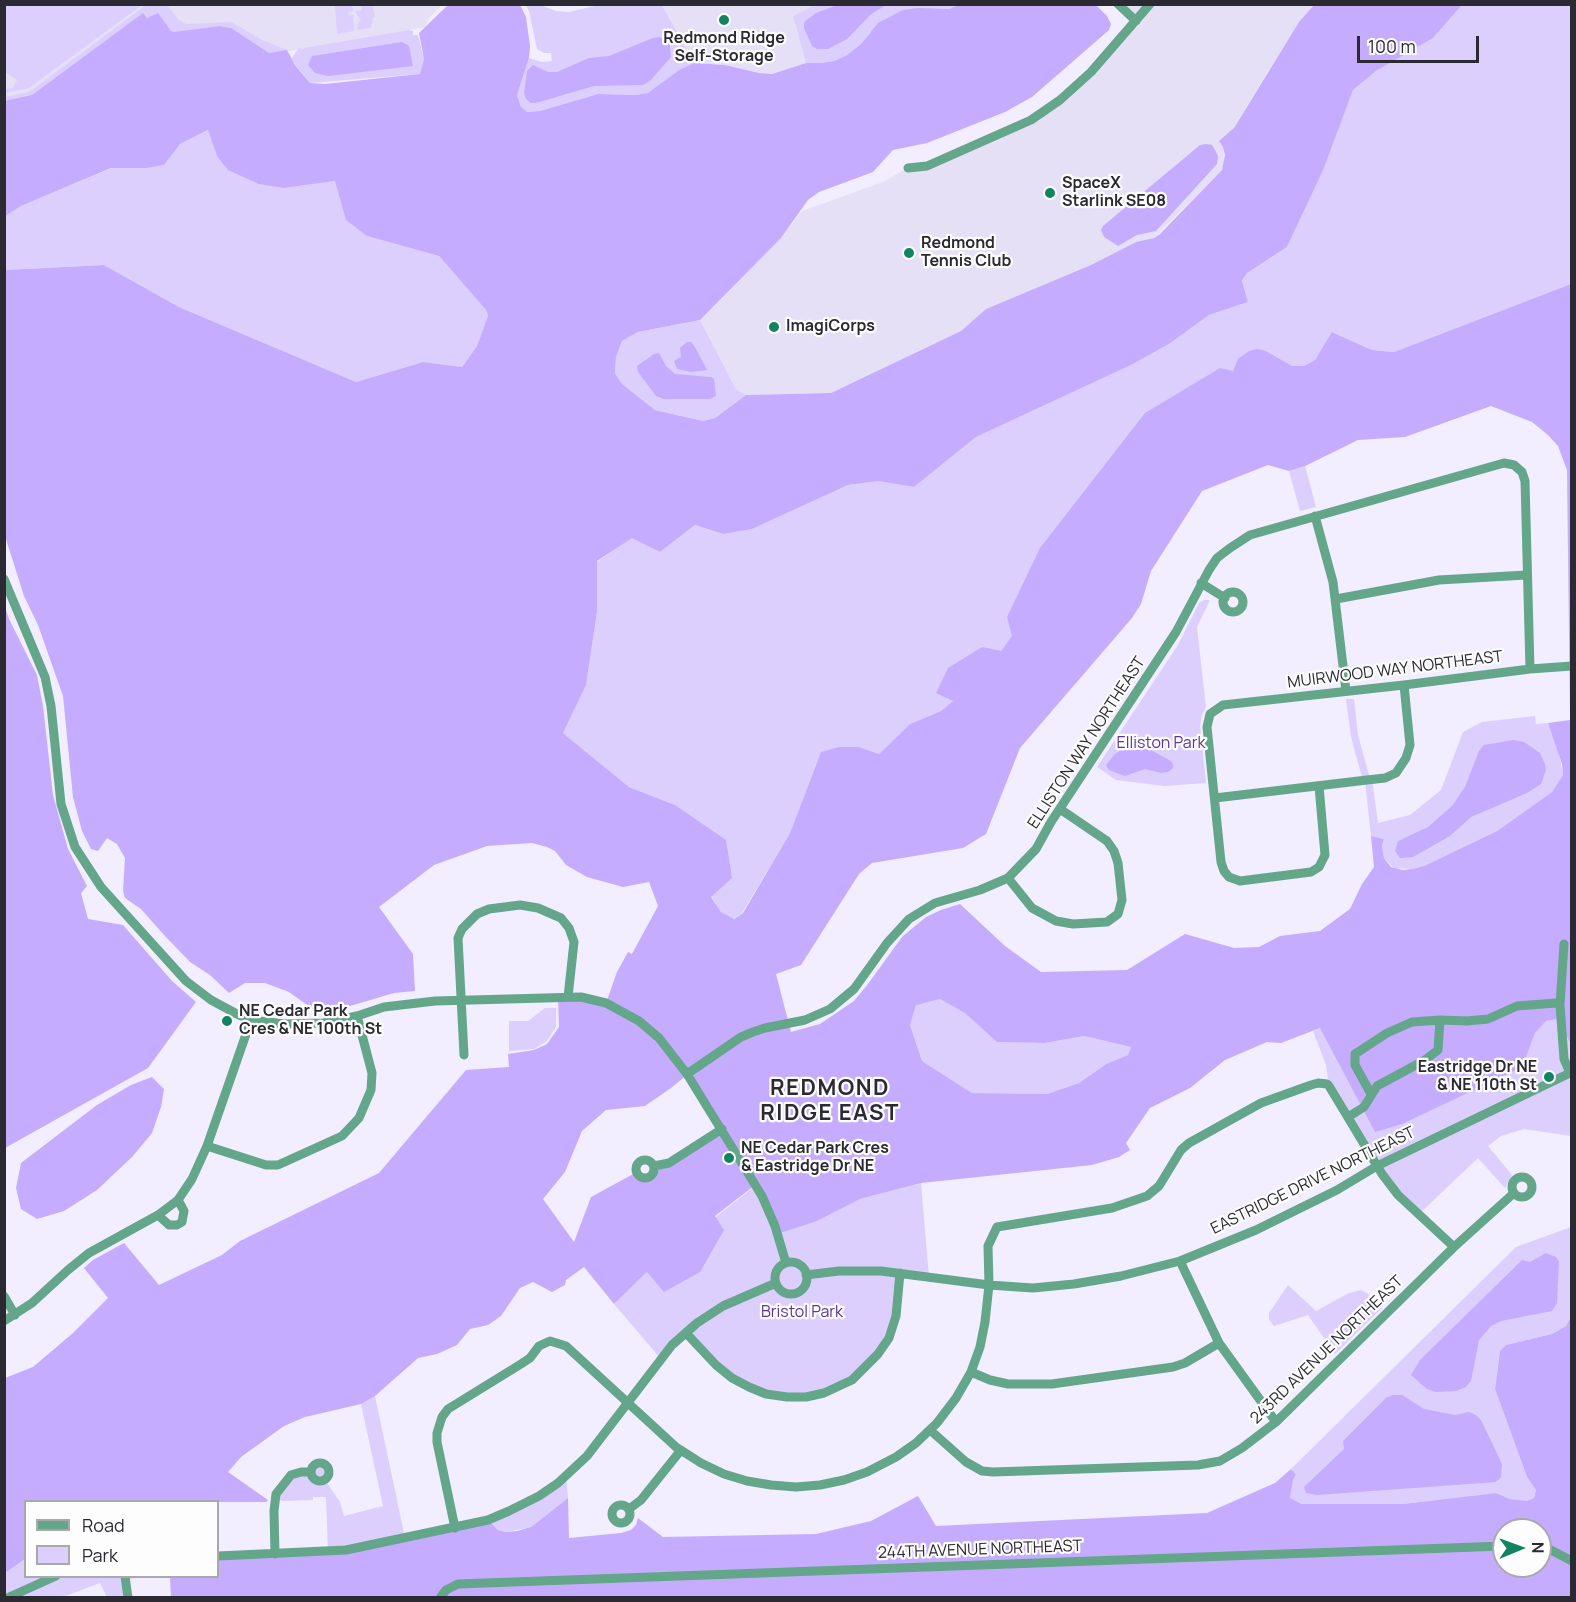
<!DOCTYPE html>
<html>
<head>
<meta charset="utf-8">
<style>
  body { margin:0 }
  #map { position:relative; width:1576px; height:1602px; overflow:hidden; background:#f2edff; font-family:Manrope,sans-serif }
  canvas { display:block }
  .frame { position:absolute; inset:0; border:6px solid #2b2931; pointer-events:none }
  .legend { position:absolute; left:24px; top:1500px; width:195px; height:78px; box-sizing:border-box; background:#fdfdfd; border:2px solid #a9a8ab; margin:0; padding:8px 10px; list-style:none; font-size:18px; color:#2b2931 }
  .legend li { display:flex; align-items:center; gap:12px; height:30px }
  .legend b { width:30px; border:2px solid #a9a8ab }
  .north { position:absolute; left:1492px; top:1518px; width:60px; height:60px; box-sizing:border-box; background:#fdfdfd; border:2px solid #a9a8ab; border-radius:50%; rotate:89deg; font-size:16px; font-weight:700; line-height:24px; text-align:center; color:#2b2931 }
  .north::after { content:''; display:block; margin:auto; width:21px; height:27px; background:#118360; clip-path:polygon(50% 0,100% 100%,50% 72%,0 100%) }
  .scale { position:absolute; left:1357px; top:36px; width:122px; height:27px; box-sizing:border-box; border:3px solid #2b2931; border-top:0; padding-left:8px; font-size:18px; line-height:21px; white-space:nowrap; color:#2b2931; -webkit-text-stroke:4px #fdfdfd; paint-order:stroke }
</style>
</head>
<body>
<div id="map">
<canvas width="1576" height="1602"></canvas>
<div class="frame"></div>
<ul class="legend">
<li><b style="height:8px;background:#63a68a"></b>Road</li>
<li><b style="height:16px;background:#dccffd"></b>Park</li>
</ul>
<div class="north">N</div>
<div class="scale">100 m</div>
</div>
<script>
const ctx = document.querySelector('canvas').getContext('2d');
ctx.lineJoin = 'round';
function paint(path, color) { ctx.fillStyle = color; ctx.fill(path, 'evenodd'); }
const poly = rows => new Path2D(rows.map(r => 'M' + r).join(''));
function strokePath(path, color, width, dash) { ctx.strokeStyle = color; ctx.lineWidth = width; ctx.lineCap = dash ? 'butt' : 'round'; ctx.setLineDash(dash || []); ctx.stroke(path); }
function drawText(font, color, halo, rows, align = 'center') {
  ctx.font = font + ' Manrope,sans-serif'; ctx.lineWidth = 4.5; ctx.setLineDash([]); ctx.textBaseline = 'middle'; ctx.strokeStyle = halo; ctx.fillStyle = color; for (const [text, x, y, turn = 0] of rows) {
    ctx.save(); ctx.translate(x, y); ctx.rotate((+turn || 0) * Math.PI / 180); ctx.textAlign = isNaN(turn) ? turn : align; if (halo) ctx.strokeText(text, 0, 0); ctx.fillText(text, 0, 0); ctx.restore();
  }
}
paint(poly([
  [4,5,442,5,428,19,426,27,5,101],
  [662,5,817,5,793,16,806,63,772,74,759,73,725,65,694,63],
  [1118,5,1314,5,1299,22,1243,112,1223,147,1224,163,1222,170,1154,238,1136,242,1091,265,986,309,961,331,831,393,746,395,736,389,700,320,781,238,802,211,883,182,908,168,973,147,1060,101,1136,22]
]), '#e6e0f7');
paint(poly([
  [4,5,142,5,29,88,5,93,5,89,13,88,17,80,5,72],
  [146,5,167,5,178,19,186,24,232,22,260,39,287,50,269,53,231,28,221,26,174,32,171,31,158,13,147,18,143,13,32,95,5,101,4,97,29,92],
  [335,5,352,5,353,11,348,12,349,15,353,15,354,31,337,34],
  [362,5,372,5,375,17,373,17,371,28,357,30,358,23,361,21,355,11,362,10],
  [526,5,540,5,556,11,569,12,599,5,662,5,694,63,679,70,649,93,636,95,598,94,540,111,526,112,521,107,517,95,529,58,542,62,552,61,551,53,544,53,537,49,529,11],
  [815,5,961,5,949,9,936,9,870,32,861,44,847,55,834,61,821,63,806,63,793,16],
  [1462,5,1571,5,1571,284,1394,352,1372,350,1333,332,1315,360,1304,366,1292,366,1266,351,1233,371,1001,651,953,701,941,711,910,724,879,754,859,747,821,752,790,833,742,913,733,919,721,912,711,896,675,805,629,787,563,733,586,684,597,612,597,562,632,537,660,552,695,525,723,534,752,529,848,485,878,481,914,487,976,437,1131,365,1169,344,1209,315,1248,302,1242,282,1247,273,1287,247,1322,170,1353,90,1376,71,1433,38],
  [408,30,413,31,413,35,418,35,424,59,420,74,310,83,291,59,299,48,304,49,304,48],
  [209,130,217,156,284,188,335,181,367,236,439,256,486,310,488,317,477,346,462,367,423,362,356,382,179,307,104,265,5,270,4,216,21,206,112,168,147,168,164,165,180,144],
  [700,320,736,389,746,395,715,418,703,421,655,410,622,384,615,373,616,357,622,341,638,332],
  [1305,466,1316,507,1300,511,1289,471],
  [1204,600,1210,600,1197,627,1206,707,1202,715,1200,726,1206,783,1165,786,1116,780,1097,767,1178,645,1199,603],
  [1346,699,1354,699,1358,735,1370,779,1372,779,1378,823,1410,815,1441,790,1463,732,1482,722,1535,716,1536,724,1548,723,1558,748,1563,775,1552,792,1497,831,1424,866,1412,869,1394,868,1384,858,1382,846,1384,839,1371,836,1365,781,1363,781,1351,737],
  [940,999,965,1012,997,1042,1045,1043,1084,1036,1131,1047,1128,1055,1106,1064,1079,1083,1047,1094,972,1093,922,1061,910,1025,916,1004],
  [545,1008,556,1008,556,1027,547,1041,534,1049,509,1051,509,1021,528,1021],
  [1557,1019,1571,1045,1571,1136,1524,1129,1501,1136,1488,1146,1512,1175,1505,1188,1478,1158,1418,1215,1398,1195,1329,1086,1326,1065,1313,1031,1321,1028,1523,1065,1535,1033,1546,1021],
  [921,1183,929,1277,900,1274,889,1338,852,1380,806,1397,749,1387,686,1333,661,1359,614,1304,647,1272,756,1185,817,1221,860,1199],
  [1571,1227,1571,1317,1566,1326,1552,1334,1506,1345,1500,1352,1498,1366,1495,1389,1527,1477,1536,1490,1534,1498,1527,1501,1510,1499,1496,1493,1403,1504,1312,1505,1302,1504,1290,1498,1293,1480,1296,1476,1291,1469,1516,1247],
  [1288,1285,1316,1311,1349,1293,1361,1290,1368,1294,1382,1308,1335,1354,1308,1315,1274,1326,1269,1319,1269,1313],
  [375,1396,405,1538,328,1552,326,1497,313,1497,313,1500,284,1501,275,1499,281,1487,311,1468,315,1464,321,1462,326,1464,329,1469,329,1475,325,1480,340,1502,344,1516,383,1506,361,1404],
  [566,1476,568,1498,531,1527,506,1532,498,1530,488,1520],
  [25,1559,26,1576,152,1577,125,1579,128,1597,107,1597,100,1583,63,1597,5,1598,5,1573]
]), '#dccffd');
paint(poly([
  [840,4,886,5,870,15,847,39,828,49,817,49,812,46,804,28,804,22,816,13],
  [961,4,1096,5,1107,16,1111,24,1109,30,1032,97,1005,112,927,143,893,150,873,172,819,192,808,200,781,238,700,320,638,332,622,341,616,357,615,373,622,384,655,410,703,421,715,418,746,395,831,393,961,331,986,309,1091,265,1136,242,1154,238,1160,234,1222,170,1225,155,1223,147,1219,141,1234,128,1299,22,1314,5,1462,5,1433,38,1376,71,1353,90,1323,170,1287,247,1247,273,1242,281,1248,302,1209,315,1169,344,1131,365,976,437,914,487,878,481,848,485,752,529,723,534,695,525,660,552,632,538,597,561,597,612,586,685,563,733,629,787,675,805,726,840,732,878,711,897,721,912,734,919,743,913,790,833,821,752,839,747,859,747,879,754,910,724,941,711,953,701,936,693,948,668,982,647,1001,651,1012,636,1007,617,1040,548,1145,413,1220,368,1233,371,1238,359,1249,351,1257,349,1266,351,1292,366,1304,366,1315,360,1332,332,1372,350,1394,352,1571,284,1571,1045,1558,1019,1546,1021,1535,1033,1523,1065,1514,1071,1402,1124,1375,1132,1320,1028,1281,1043,1267,1042,1225,1060,1190,1088,1150,1108,1126,1143,1130,1150,1119,1157,1092,1165,921,1183,860,1199,817,1221,777,1234,755,1185,715,1216,724,1230,700,1272,664,1292,647,1272,614,1304,584,1267,566,1280,565,1285,552,1292,533,1282,520,1288,501,1316,488,1325,470,1329,457,1345,437,1354,418,1358,375,1396,361,1404,305,1417,284,1426,241,1457,228,1472,268,1500,266,1502,26,1502,25,1559,5,1573,5,1378,33,1367,73,1333,108,1298,84,1268,93,1260,124,1243,159,1285,222,1255,240,1241,379,1173,466,1070,509,1067,508,1054,534,1050,547,1044,559,1027,558,996,606,1003,617,972,628,952,632,954,658,906,649,882,623,887,587,877,566,865,555,851,547,847,532,843,487,846,434,865,379,907,413,954,415,991,394,993,340,1009,318,1013,289,992,265,983,245,983,229,993,210,975,190,962,165,936,141,909,125,898,123,891,125,858,117,844,107,838,98,851,91,849,82,831,73,797,63,696,38,625,24,596,5,536,5,270,104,265,179,307,356,382,423,362,462,367,477,346,488,316,486,310,439,256,367,236,346,220,335,181,284,188,259,184,228,170,217,156,208,130,180,144,164,165,147,168,111,168,21,206,5,216,4,101,32,95,143,13,147,18,158,13,171,31,174,32,220,26,231,28,269,53,287,50,295,65,310,83,325,84,420,74,424,59,419,33,448,5,520,5,526,17,530,46,529,58,517,95,521,107,527,112,540,111,598,94,636,95,648,93,679,70,694,63,725,65,759,73,772,74,806,63,821,63,834,61,847,55,861,44,878,23,903,10,918,8,949,9],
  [1491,406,1532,422,1548,435,1558,446,1567,470,1570,720,1548,723,1562,764,1563,775,1552,792,1497,831,1424,866,1412,869,1403,870,1391,867,1384,858,1382,846,1384,839,1371,836,1374,867,1362,884,1350,909,1320,931,1280,936,1259,947,1234,948,1185,934,1127,970,1041,972,1005,946,960,904,941,910,926,917,902,937,868,984,854,1001,820,1024,791,1032,776,974,801,965,859,874,872,863,963,848,986,834,1020,748,1132,618,1141,604,1151,571,1202,491,1268,465,1289,471,1305,466,1358,440,1405,437],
  [940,999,965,1013,997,1042,1045,1043,1084,1036,1131,1047,1128,1055,1106,1064,1079,1083,1047,1094,972,1093,922,1061,910,1025,916,1005],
  [687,1075,722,1130,655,1170,650,1177,643,1178,637,1172,591,1197,574,1242,543,1199,565,1172,582,1131,606,1110,645,1106,671,1088],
  [660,37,670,45,671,57,650,81,643,85,594,86,536,103,531,103,526,99,524,93,527,71,533,65,548,72,557,72,589,58,609,56,653,38],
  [402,42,409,46,413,66,328,76,315,73,308,65,312,56],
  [1206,144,1212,145,1215,150,1218,156,1217,164,1156,231,1137,235,1118,246,1104,237,1101,230,1103,226,1200,145],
  [687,342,691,342,695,347,707,370,691,372,677,369,674,361,681,357,680,348],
  [659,353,666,366,675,374,711,377,714,379,716,396,710,399,664,399,656,396,638,372,637,366,654,354],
  [5,607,9,619,37,675,43,706,53,795,68,849,87,886,81,893,88,919,123,925,172,981,196,1002,148,1068,5,1148],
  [1513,740,1524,742,1540,753,1545,764,1546,770,1541,784,1527,793,1471,817,1450,836,1413,857,1400,858,1395,851,1398,841,1428,827,1452,806,1465,787,1479,751,1484,745],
  [1132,745,1141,745,1149,749,1171,761,1173,764,1173,768,1168,772,1161,773,1145,769,1125,776,1109,770,1106,765,1114,755,1126,746],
  [152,1077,164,1089,161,1107,152,1133,132,1157,97,1190,64,1211,37,1219,21,1209,16,1188,21,1163,97,1105,131,1085],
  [1546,1253,1556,1257,1559,1261,1557,1303,1552,1311,1501,1321,1491,1326,1479,1340,1471,1381,1466,1387,1456,1391,1436,1392,1427,1389,1411,1375,1420,1360,1522,1260,1530,1262],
  [1571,1317,1571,1597,171,1598,170,1577,218,1576,218,1556,328,1552,488,1520,498,1530,506,1532,517,1531,531,1527,568,1498,569,1538,621,1533,631,1530,636,1525,638,1518,663,1537,816,1534,871,1521,918,1496,936,1526,1207,1513,1275,1483,1291,1469,1296,1475,1293,1480,1290,1498,1302,1504,1403,1504,1496,1493,1510,1499,1527,1501,1534,1498,1536,1490,1527,1477,1495,1389,1500,1351,1506,1345,1552,1334,1566,1326],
  [1504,1530,1540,1530,1540,1566,1504,1566],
  [1393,1395,1402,1395,1424,1409,1455,1415,1469,1412,1476,1415,1481,1420,1502,1464,1501,1477,1496,1482,1317,1495,1306,1493,1304,1487,1344,1449,1343,1441,1386,1398]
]), '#c6acfe');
strokePath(poly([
  [1118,4,1136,21],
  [908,168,927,166,1031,120,1060,100,1091,72,1150,4],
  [1315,516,1333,582,1346,691],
  [4,579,45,677,51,706,61,804,75,847,101,887,186,981,211,1000,237,1014,251,1020,285,1024,324,1023,357,1016,384,1007,435,1001,581,997,606,1003,639,1021,659,1038,687,1074,762,1196,775,1226,786,1263],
  [1201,583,1225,598],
  '1223 602a10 10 0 1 1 20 0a10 10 0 1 1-20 0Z',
  [1336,599,1439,580,1526,575],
  [1319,786,1325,855,1319,867,1311,872,1240,881,1229,877,1224,871,1221,862,1207,727,1210,714,1223,705,1404,685,1530,669,1572,666],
  [1215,798,1367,780,1385,778,1396,773,1406,758,1410,745,1404,685],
  [1008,878,1032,908,1056,921,1073,924,1107,922,1118,914,1122,900,1118,863,1114,851,1107,841,1060,809],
  [1560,1005,1564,944],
  [464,1055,458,938,462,929,477,914,489,909,520,905,538,908,561,918,569,928,574,942,568,997],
  [687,1074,741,1037,753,1032,765,1028,805,1020,830,1009,854,989,887,943,909,919,935,903,980,890,1008,878,1036,849,1051,822,1176,632,1209,570,1217,558,1230,548,1250,535,1504,463,1514,465,1522,472,1525,481,1530,669],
  [1371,1094,1355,1065,1355,1054,1387,1033,1412,1022,1440,1020],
  [1348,1117,1364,1107,1377,1086,1425,1060,1438,1050,1440,1020,1467,1021,1488,1019,1517,1006,1556,1003,1560,1005,1564,1059,1570,1073],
  [207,1146,266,1165,278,1165,342,1136,359,1118,371,1090,372,1073,357,1016],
  '636 1169a9 9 0 1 1 18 0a9 9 0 1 1-18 0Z',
  [654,1166,669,1163,722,1129],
  '1512 1187a10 10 0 1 1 20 0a10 10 0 1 1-20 0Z',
  [158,1215,169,1225,177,1225,182,1222,184,1211,178,1200],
  [1180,1261,1219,1343,1276,1422],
  '775 1278a16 16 0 1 1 32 0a16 16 0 1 1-32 0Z',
  [806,1275,839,1271,881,1271,989,1285,1033,1288,1074,1284,1121,1276,1180,1261,1256,1230,1337,1190,1377,1166,1572,1072],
  [4,1296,15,1315],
  [4,1321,32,1303,68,1270,89,1253,158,1215,178,1200,192,1179,207,1146,251,1020],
  [686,1333,716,1365,732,1378,749,1387,766,1394,787,1397,806,1397,824,1393,852,1380,878,1354,889,1338,896,1316,900,1273],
  [971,1372,990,1380,1008,1384,1052,1384,1173,1367,1185,1363,1219,1343],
  [930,1430,966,1462,982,1471,993,1472,1198,1465,1220,1461,1242,1448,1276,1422,1454,1247,1514,1193],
  '311 1472a9 9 0 1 1 18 0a9 9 0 1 1-18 0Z',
  '612 1514a9 9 0 1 1 18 0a9 9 0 1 1-18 0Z',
  [629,1509,641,1500,681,1450],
  [455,1528,437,1442,437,1433,442,1417,448,1409,521,1364,530,1358,539,1346,550,1341,566,1346,676,1447,701,1463,724,1474,747,1481,771,1485,796,1487,820,1485,844,1480,867,1472,896,1457,916,1443,937,1423,956,1398,971,1372,980,1347,985,1322,989,1285,988,1246,997,1227,1112,1208,1147,1196,1159,1186,1181,1150,1189,1143,1261,1103,1311,1085,1318,1083,1327,1084,1329,1086,1382,1174,1398,1195,1454,1247],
  [1540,1548,1547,1548,1572,1561],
  [275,1554,274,1511,276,1494,291,1475,301,1472,311,1472],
  [218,1556,346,1550,488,1520,509,1511,539,1496,558,1483,587,1456,672,1345,697,1323,723,1306,776,1283],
  [125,1576,128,1598],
  [7,1598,56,1576],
  [440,1598,446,1590,458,1584,1504,1546]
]), '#63a68a', 9);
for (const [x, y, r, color] of [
  [724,20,6,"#118360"],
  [1050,193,6,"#118360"],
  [909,253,6,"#118360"],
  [774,327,6,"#118360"],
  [227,1021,6,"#118360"],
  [1549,1077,6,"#118360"],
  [729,1158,6,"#118360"]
]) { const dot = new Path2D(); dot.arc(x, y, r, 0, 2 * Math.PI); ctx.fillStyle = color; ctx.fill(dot); strokePath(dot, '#fdfdfd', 2); }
drawText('bold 16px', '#2b2931', '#fdfdfd', [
  ["Redmond Ridge",724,39,"center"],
  ["Self-Storage",724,57,"center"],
  ["SpaceX",1062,184],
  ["Starlink SE08",1062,202],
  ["Redmond",921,244],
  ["Tennis Club",921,262],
  ["ImagiCorps",786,327],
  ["NE Cedar Park",239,1012],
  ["Cres & NE 100th St",239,1030],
  ["Eastridge Dr NE",1537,1068,"right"],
  ["& NE 110th St",1537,1086,"right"],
  ["NE Cedar Park Cres",741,1149],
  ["& Eastridge Dr NE",741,1167]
], 'left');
drawText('16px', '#2b2931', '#fdfdfd', [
  ["MUIRWOOD WAY NORTHEAST",1395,670,-7],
  ["ELLISTON WAY NORTHEAST",1087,743,-57],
  ["EASTRIDGE DRIVE NORTHEAST",1313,1181,-26],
  ["243RD AVENUE NORTHEAST",1327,1350,-44],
  ["244TH AVENUE NORTHEAST",980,1550,-2]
]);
drawText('16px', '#5b3693', '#fdfdfd', [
  ["Elliston Park",1161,744],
  ["Bristol Park",802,1313]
]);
ctx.letterSpacing = '1.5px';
drawText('bold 22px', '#2b2931', '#fdfdfd', [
  ["REDMOND",830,1089],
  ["RIDGE EAST",830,1114]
]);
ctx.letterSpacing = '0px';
</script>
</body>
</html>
